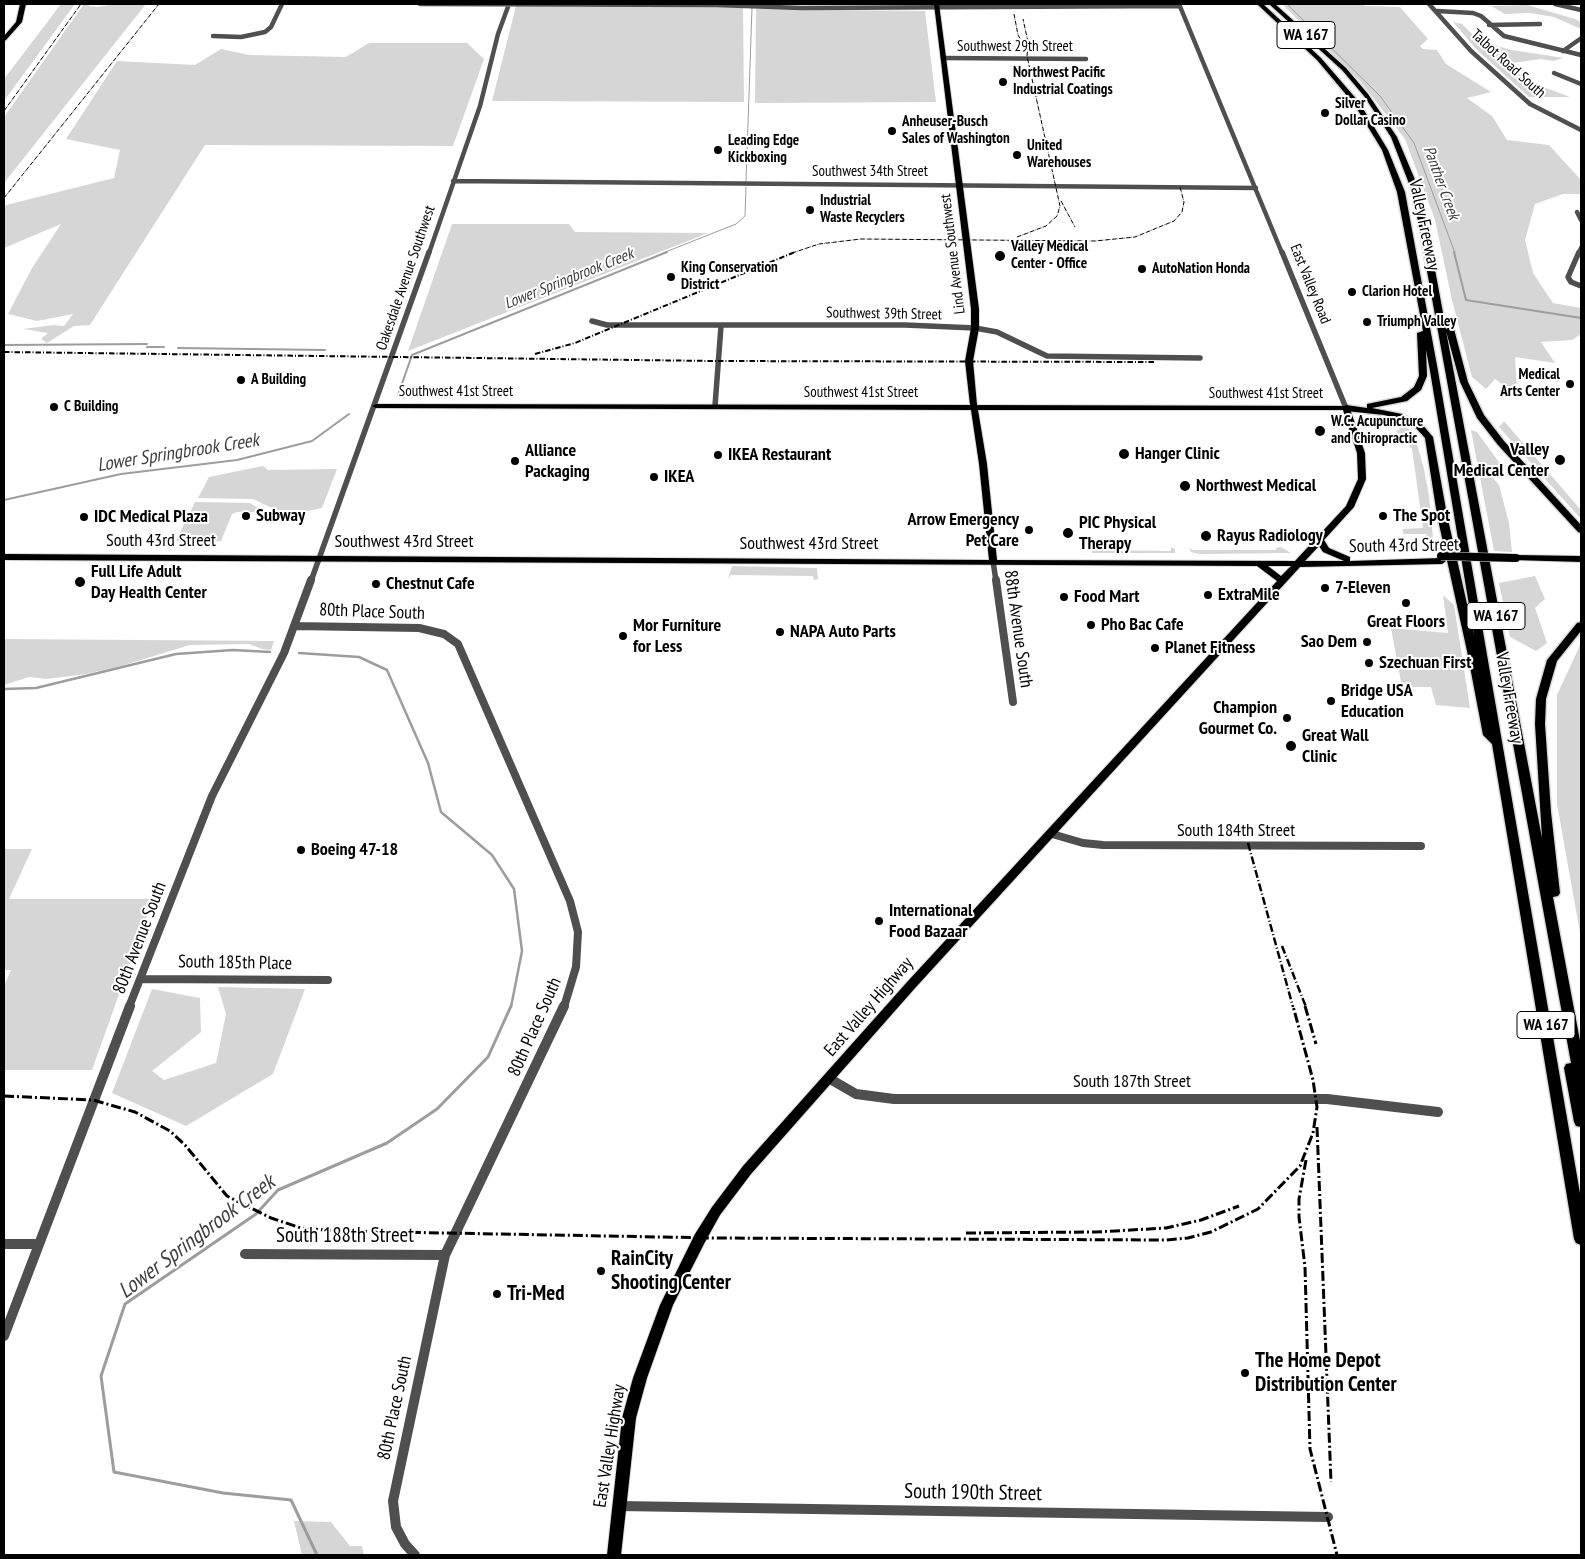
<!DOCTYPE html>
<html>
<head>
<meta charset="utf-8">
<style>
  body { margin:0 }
  #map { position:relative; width:1585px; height:1559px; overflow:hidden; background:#fff; font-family:"PT Sans Narrow",sans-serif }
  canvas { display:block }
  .frame { position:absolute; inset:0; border:5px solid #000; pointer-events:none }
</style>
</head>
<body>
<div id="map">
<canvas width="1585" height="1559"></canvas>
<div class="frame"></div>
</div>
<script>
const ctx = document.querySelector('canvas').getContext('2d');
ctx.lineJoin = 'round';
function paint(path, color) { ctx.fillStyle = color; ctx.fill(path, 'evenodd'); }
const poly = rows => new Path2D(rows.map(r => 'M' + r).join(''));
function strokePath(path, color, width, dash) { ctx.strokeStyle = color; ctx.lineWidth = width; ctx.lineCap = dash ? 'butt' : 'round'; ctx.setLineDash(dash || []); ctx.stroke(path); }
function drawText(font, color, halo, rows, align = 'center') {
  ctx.font = font + ' "PT Sans Narrow",sans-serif'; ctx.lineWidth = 4; ctx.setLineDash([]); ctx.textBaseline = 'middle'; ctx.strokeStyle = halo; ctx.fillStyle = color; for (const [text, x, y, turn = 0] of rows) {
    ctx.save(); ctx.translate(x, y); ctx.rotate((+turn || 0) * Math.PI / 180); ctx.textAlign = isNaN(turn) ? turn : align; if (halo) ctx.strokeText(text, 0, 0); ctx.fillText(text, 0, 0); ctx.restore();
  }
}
paint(poly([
  [61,4,75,4,4,101,4,79],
  [84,4,91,4,88,6,97,7,116,4,146,4,4,183,4,117],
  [1282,4,1363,4,1364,6,1400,7,1428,39,1420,46,1423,49,1437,50,1446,64,1491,92,1467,98,1492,116,1507,140,1549,145,1581,180,1581,194,1563,194,1535,204,1525,240,1533,273,1553,303,1581,308,1581,334,1572,340,1541,342,1555,363,1515,357,1517,390,1511,391,1495,379,1486,389,1472,377,1452,300,1435,220,1405,139,1360,81],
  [1527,5,1575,19,1581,22,1581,29,1554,17,1530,13,1505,14,1491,6],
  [516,6,743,7,744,102,492,101],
  [756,9,925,11,936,102,755,103],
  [1453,22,1462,24,1473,35,1490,44,1512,50,1564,58,1553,61,1541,59,1512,63,1509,68,1533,83,1570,97,1529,97,1477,50],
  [369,43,467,43,484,59,453,146,205,145,90,325,74,326,47,343,41,339,48,333,23,329,54,325,64,326,73,314,37,321,8,314,32,268,61,224,4,248,4,209,6,205,114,178,120,150,66,139,117,61,195,65,221,49,249,55,346,57],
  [452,224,569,224,575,232,708,233,408,351],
  [1504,421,1581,510,1581,519,1499,427],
  [1399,422,1414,433,1424,469,1429,496,1434,549,1429,549,1426,534,1404,534,1402,529,1423,528,1412,449,1396,431,1400,430,1395,424],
  [1471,430,1477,432,1504,469,1493,478,1499,485,1509,523,1512,552,1494,551],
  [263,466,268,470,337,469,322,508,308,511,278,511,253,499,198,498,209,477],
  [195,502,250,503,264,512,237,512,232,514,221,541,176,541],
  [1092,547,1093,550,1171,551,1171,547,1175,549,1175,553,1092,553],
  [1189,547,1192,550,1276,550,1276,548,1281,547,1291,553,1200,554,1191,552],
  [732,566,817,568,818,579,814,580,813,576,731,575,728,579],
  [1535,576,1545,599,1535,608,1547,643,1536,651,1510,637,1499,583],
  [1443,595,1454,605,1470,708,1436,705,1431,687,1402,687,1391,628,1448,633],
  [4,639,274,641,271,650,262,649,249,644,190,645,121,666,86,674,46,679,29,677,4,685],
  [1581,643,1581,938,1557,804,1557,695],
  [4,849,32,849,9,899,153,899,92,1070,4,1070,4,986,11,970,4,970],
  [218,987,305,989,273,1074,186,1126,112,1093,152,989,200,998,201,1032,152,1071,164,1080,216,1063,226,1014],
  [294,1521,331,1522,350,1546,362,1546,364,1555,302,1555]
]), '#d6d6d6');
strokePath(poly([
  [1287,4,1380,96,1414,143,1455,253],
  [746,181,752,8],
  [663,253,736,224,745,216,746,187]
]), '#9d9d9d', 1);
strokePath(poly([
  [1454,252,1466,300,1581,318],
  [4,345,147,344],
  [147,347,164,347],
  [178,348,325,350],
  [398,395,412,355,667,252],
  [4,500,121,474,237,460,312,441,349,414]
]), '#9d9d9d', 2);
strokePath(poly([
  [299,653,359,657,387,670,428,763,441,812,492,855,514,889,522,951,511,1007],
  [4,689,36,688,176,654,233,650,270,652]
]), '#9d9d9d', 2.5);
strokePath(poly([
  [317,1555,291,1500,223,1493,114,1472,101,1376,125,1304,256,1214,278,1190,387,1143,437,1109,488,1057,511,1006]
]), '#9d9d9d', 3);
const major = poly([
  [20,4,26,4,22,22,6,40,4,41,4,36,16,22,20,4],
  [934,4,939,4,979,309,979,328,973,361,977,405,1349,406,1365,453,1366,479,1354,507,1324,540,1329,548,1350,557,1350,561,1442,558,1446,561,1442,564,1300,567,916,987,751,1174,720,1215,705,1242,673,1305,647,1378,636,1418,621,1555,607,1555,622,1418,633,1378,660,1305,695,1234,712,1207,743,1166,908,981,1277,581,1257,566,4,560,4,554,989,560,979,464,971,410,376,408,372,406,376,404,970,405,965,361,971,328,971,309,934,4],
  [978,410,1343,410,1357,453,1358,479,1346,506,1295,561,997,560,987,464,978,410],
  [1319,546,1323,552,1344,561,1305,561,1319,546],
  [1268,566,1291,566,1281,576,1268,566],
  [1516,555,1581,556,1581,562,1513,560,1512,558,1516,555]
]);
const highway = poly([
  [1257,4,1263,4,1321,58,1359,102,1388,150,1405,192,1438,371,1581,1199,1581,1245,1576,1243,1574,1239,1492,744,1483,735,1467,651,1437,515,1425,438,1415,427,1396,418,1384,415,1346,411,1342,408,1346,405,1367,408,1367,404,1401,397,1414,387,1419,376,1417,333,1423,331,1397,192,1382,150,1354,104,1317,60,1257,4],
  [1426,350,1430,371,1474,635,1447,515,1433,437,1421,423,1402,414,1372,408,1407,401,1421,390,1427,376,1426,350],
  [1269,4,1275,4,1346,68,1368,94,1397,137,1421,194,1446,329,1450,327,1454,329,1468,382,1484,415,1504,441,1581,525,1581,533,1578,532,1498,445,1477,418,1460,382,1446,331,1542,838,1535,724,1536,699,1547,660,1577,623,1581,622,1581,631,1557,661,1546,699,1545,724,1551,812,1560,893,1558,896,1553,897,1581,1046,1581,1127,1576,1126,1574,1122,1564,1068,1566,1064,1571,1063,1413,194,1391,137,1364,96,1342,70,1269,4]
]);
strokePath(major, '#dbdbdb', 2);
strokePath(highway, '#dbdbdb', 3);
strokePath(poly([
  [420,4,717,5,801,8,1180,6],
  [1179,4,1282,253],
  [1429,4,1471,51,1530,104,1581,130],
  [1555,4,1581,10],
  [1437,11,1473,13,1481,16,1504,36,1581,55],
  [1489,25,1540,24],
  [213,36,241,37,265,32,271,27,282,4],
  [1563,51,1580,39],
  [943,58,1086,59],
  [1554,73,1581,84],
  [453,181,1256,188],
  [1577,212,1581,220],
  [429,253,480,106,498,34,509,4],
  [1579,253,1581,248]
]), '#4f4f4f', 4.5);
strokePath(poly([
  [1282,252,1346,408],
  [1579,252,1568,277,1571,282,1581,286],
  [592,321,607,325,905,325,975,328,997,332,1047,356,1200,358],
  [715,406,721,326],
  [993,561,996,581],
  [311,581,429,252]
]), '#4f4f4f', 5.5);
strokePath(poly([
  [996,580,1013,702],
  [294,626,419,628,444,634,458,644,570,901,578,932,576,967,564,1007],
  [1052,834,1083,843,1103,845,1421,846],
  [142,979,328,980],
  [129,1007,212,796,284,653,311,580]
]), '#4f4f4f', 8);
strokePath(poly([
  [830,1079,856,1094,894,1099,1327,1099,1438,1112],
  [4,1244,38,1244],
  [245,1254,445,1255],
  [4,1336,130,1006],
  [618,1506,1328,1517],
  [415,1555,405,1544,396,1527,393,1501,445,1255,564,1006]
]), '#4f4f4f', 10);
paint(major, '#000');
paint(highway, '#000');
strokePath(poly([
  [1014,14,1018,35,1025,47],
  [4,111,81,4],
  [4,198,159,4],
  [1061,201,1075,227],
  [1017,237,1046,226,1057,216,1060,206,1027,56,1028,42,1023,19],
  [792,253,819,244,861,239,1095,241,1135,237,1174,221,1182,212,1184,202,1180,187]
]), '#000', 1, [4.5, 1, 0.5, 1]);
strokePath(poly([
  [4,352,713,361,1155,362],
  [535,354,575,343,795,252]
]), '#000', 2, [5.5, 2, 1, 2]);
strokePath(poly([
  [1248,843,1293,1007],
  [1282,946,1306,1007]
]), '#000', 2.5, [8, 2.5, 1, 2.5]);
strokePath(poly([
  [1305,1006,1316,1044],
  [4,1096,93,1100,135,1112,170,1131,185,1145,227,1196,271,1218,301,1228,337,1231,715,1238,1166,1240,1188,1238,1211,1232,1258,1209,1300,1166,1313,1133,1317,1107,1313,1080,1293,1006],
  [1317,1127,1331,1482],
  [1306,1160,1299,1199,1299,1217,1305,1267,1310,1449,1337,1555],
  [966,1233,1096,1232,1166,1228,1201,1220,1239,1206]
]), '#000', 3, [10, 3, 2, 3]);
const majorBridge = poly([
  [1441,556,1516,558]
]);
strokePath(majorBridge, '#dbdbdb', 9, []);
strokePath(majorBridge, '#000', 8);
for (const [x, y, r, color] of [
  [1003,82,5,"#000"],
  [1325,113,5,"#000"],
  [892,131,5,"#000"],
  [718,150,5,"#000"],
  [1017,155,5,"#000"],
  [810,210,5,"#000"],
  [1000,256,6,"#000"],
  [1142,269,5,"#000"],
  [671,277,5,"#000"],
  [1352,292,5,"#000"],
  [1367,322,5,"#000"],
  [241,380,5,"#000"],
  [1570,384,5,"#000"],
  [54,407,5,"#000"],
  [1320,431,6,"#000"],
  [1124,454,6,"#000"],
  [718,455,5,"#000"],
  [1560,460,6,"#000"],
  [515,461,5,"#000"],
  [654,477,5,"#000"],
  [1185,486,6,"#000"],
  [246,516,5,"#000"],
  [1383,516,5,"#000"],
  [84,517,5,"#000"],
  [1029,530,5,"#000"],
  [1068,533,6,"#000"],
  [1206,536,6,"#000"],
  [80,582,6,"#000"],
  [376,584,5,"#000"],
  [1325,588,5,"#000"],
  [1208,595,5,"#000"],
  [1064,597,5,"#000"],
  [1406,603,5,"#000"],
  [1091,625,5,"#000"],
  [780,632,5,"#000"],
  [623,636,5,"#000"],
  [1367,642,5,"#000"],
  [1155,648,5,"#000"],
  [1369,663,5,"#000"],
  [1331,701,5,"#000"],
  [1287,718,5,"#000"],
  [1291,746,6,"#000"],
  [301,850,5,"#000"],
  [879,921,5,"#000"],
  [601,1271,5,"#000"],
  [497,1294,5,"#000"],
  [1245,1373,5,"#000"]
]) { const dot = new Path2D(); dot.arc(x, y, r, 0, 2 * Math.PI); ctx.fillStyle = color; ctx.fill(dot); strokePath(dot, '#fff', 2); }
drawText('15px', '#000', '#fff', [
  ["Southwest 29th Street",1015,47],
  ["Talbot Road South",1508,64,42],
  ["Southwest 34th Street",870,172],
  ["Lind Avenue Southwest",953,254,-97],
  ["Oakesdale Avenue Southwest",406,278,-71],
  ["East Valley Road",1310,284,68],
  ["Southwest 39th Street",884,314,1],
  ["Southwest 41st Street",456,392],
  ["Southwest 41st Street",861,393],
  ["Southwest 41st Street",1266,394]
]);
drawText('bold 15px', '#000', '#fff', [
  ["Northwest Pacific",1013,73],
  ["Industrial Coatings",1013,90],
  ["Silver",1335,104],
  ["Dollar Casino",1335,121],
  ["Anheuser-Busch",902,122],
  ["Sales of Washington",902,139],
  ["Leading Edge",728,141],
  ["Kickboxing",728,158],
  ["United",1027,146],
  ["Warehouses",1027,163],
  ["Industrial",820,201],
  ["Waste Recyclers",820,218],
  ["Valley Medical",1011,247],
  ["Center - Office",1011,264],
  ["King Conservation",681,268],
  ["District",681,285],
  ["AutoNation Honda",1152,269],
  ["Clarion Hotel",1362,292],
  ["Triumph Valley",1377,322],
  ["Medical",1560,375,"right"],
  ["Arts Center",1560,392,"right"],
  ["A Building",251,380],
  ["C Building",64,407],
  ["W.C. Acupuncture",1331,422],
  ["and Chiropractic",1331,439]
], 'left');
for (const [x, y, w] of [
  [1306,35,58],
  [1496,616,58],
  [1546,1025,58]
]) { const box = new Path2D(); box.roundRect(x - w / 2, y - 13.5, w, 27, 4); ctx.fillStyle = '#fff'; ctx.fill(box); strokePath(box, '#000', 1); }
drawText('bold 16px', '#000', null, [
  ["WA 167",1306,35],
  ["WA 167",1496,616],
  ["WA 167",1546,1025]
]);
drawText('italic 16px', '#3e3e3e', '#fff', [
  ["Panther Creek",1441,183,70],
  ["Lower Springbrook Creek",569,279,-22]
]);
drawText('18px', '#000', '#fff', [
  ["Valley Freeway",1424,225,78],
  ["South 43rd Street",161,541],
  ["Southwest 43rd Street",404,542],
  ["Southwest 43rd Street",809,544],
  ["South 43rd Street",1404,546,-1],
  ["80th Place South",372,612,2],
  ["88th Avenue South",1018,629,82],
  ["Valley Freeway",1509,698,80],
  ["South 184th Street",1236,831],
  ["80th Avenue South",140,938,-69],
  ["South 185th Place",235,963,1],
  ["East Valley Highway",869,1007,-49],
  ["80th Place South",535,1027,-66],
  ["South 187th Street",1132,1082],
  ["80th Place South",395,1408,-78],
  ["East Valley Highway",610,1446,-81]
]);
drawText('bold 18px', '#000', '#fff', [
  ["Valley",1549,450,"right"],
  ["Medical Center",1549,471,"right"],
  ["Alliance",525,451],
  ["Packaging",525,472],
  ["Hanger Clinic",1135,454],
  ["IKEA Restaurant",728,455],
  ["IKEA",664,477],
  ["Northwest Medical",1196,486],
  ["Subway",256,516],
  ["The Spot",1393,516],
  ["IDC Medical Plaza",94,517],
  ["Arrow Emergency",1019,520,"right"],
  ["Pet Care",1019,541,"right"],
  ["PIC Physical",1079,523],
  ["Therapy",1079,544],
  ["Rayus Radiology",1217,536],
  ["Full Life Adult",91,572],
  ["Day Health Center",91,593],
  ["Chestnut Cafe",386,584],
  ["7-Eleven",1335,588],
  ["ExtraMile",1218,595],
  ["Food Mart",1074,597],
  ["Great Floors",1406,622,"center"],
  ["Pho Bac Cafe",1101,625],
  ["Mor Furniture",633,626],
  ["for Less",633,647],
  ["NAPA Auto Parts",790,632],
  ["Sao Dem",1357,642,"right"],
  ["Planet Fitness",1165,648],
  ["Szechuan First",1379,663],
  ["Bridge USA",1341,691],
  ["Education",1341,712],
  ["Champion",1277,708,"right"],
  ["Gourmet Co.",1277,729,"right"],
  ["Great Wall",1302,736],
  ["Clinic",1302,757],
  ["Boeing 47-18",311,850],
  ["International",889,911],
  ["Food Bazaar",889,932]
], 'left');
drawText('italic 19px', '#3e3e3e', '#fff', [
  ["Lower Springbrook Creek",178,453,-9]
]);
drawText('21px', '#000', '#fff', [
  ["South 188th Street",345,1236],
  ["South 190th Street",973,1493,1]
]);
drawText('bold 21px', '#000', '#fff', [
  ["RainCity",611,1259],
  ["Shooting Center",611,1283],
  ["Tri-Med",507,1294],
  ["The Home Depot",1255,1361],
  ["Distribution Center",1255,1385]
], 'left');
drawText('italic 22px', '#3e3e3e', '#fff', [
  ["Lower Springbrook Creek",197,1237,-37]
]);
</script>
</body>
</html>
